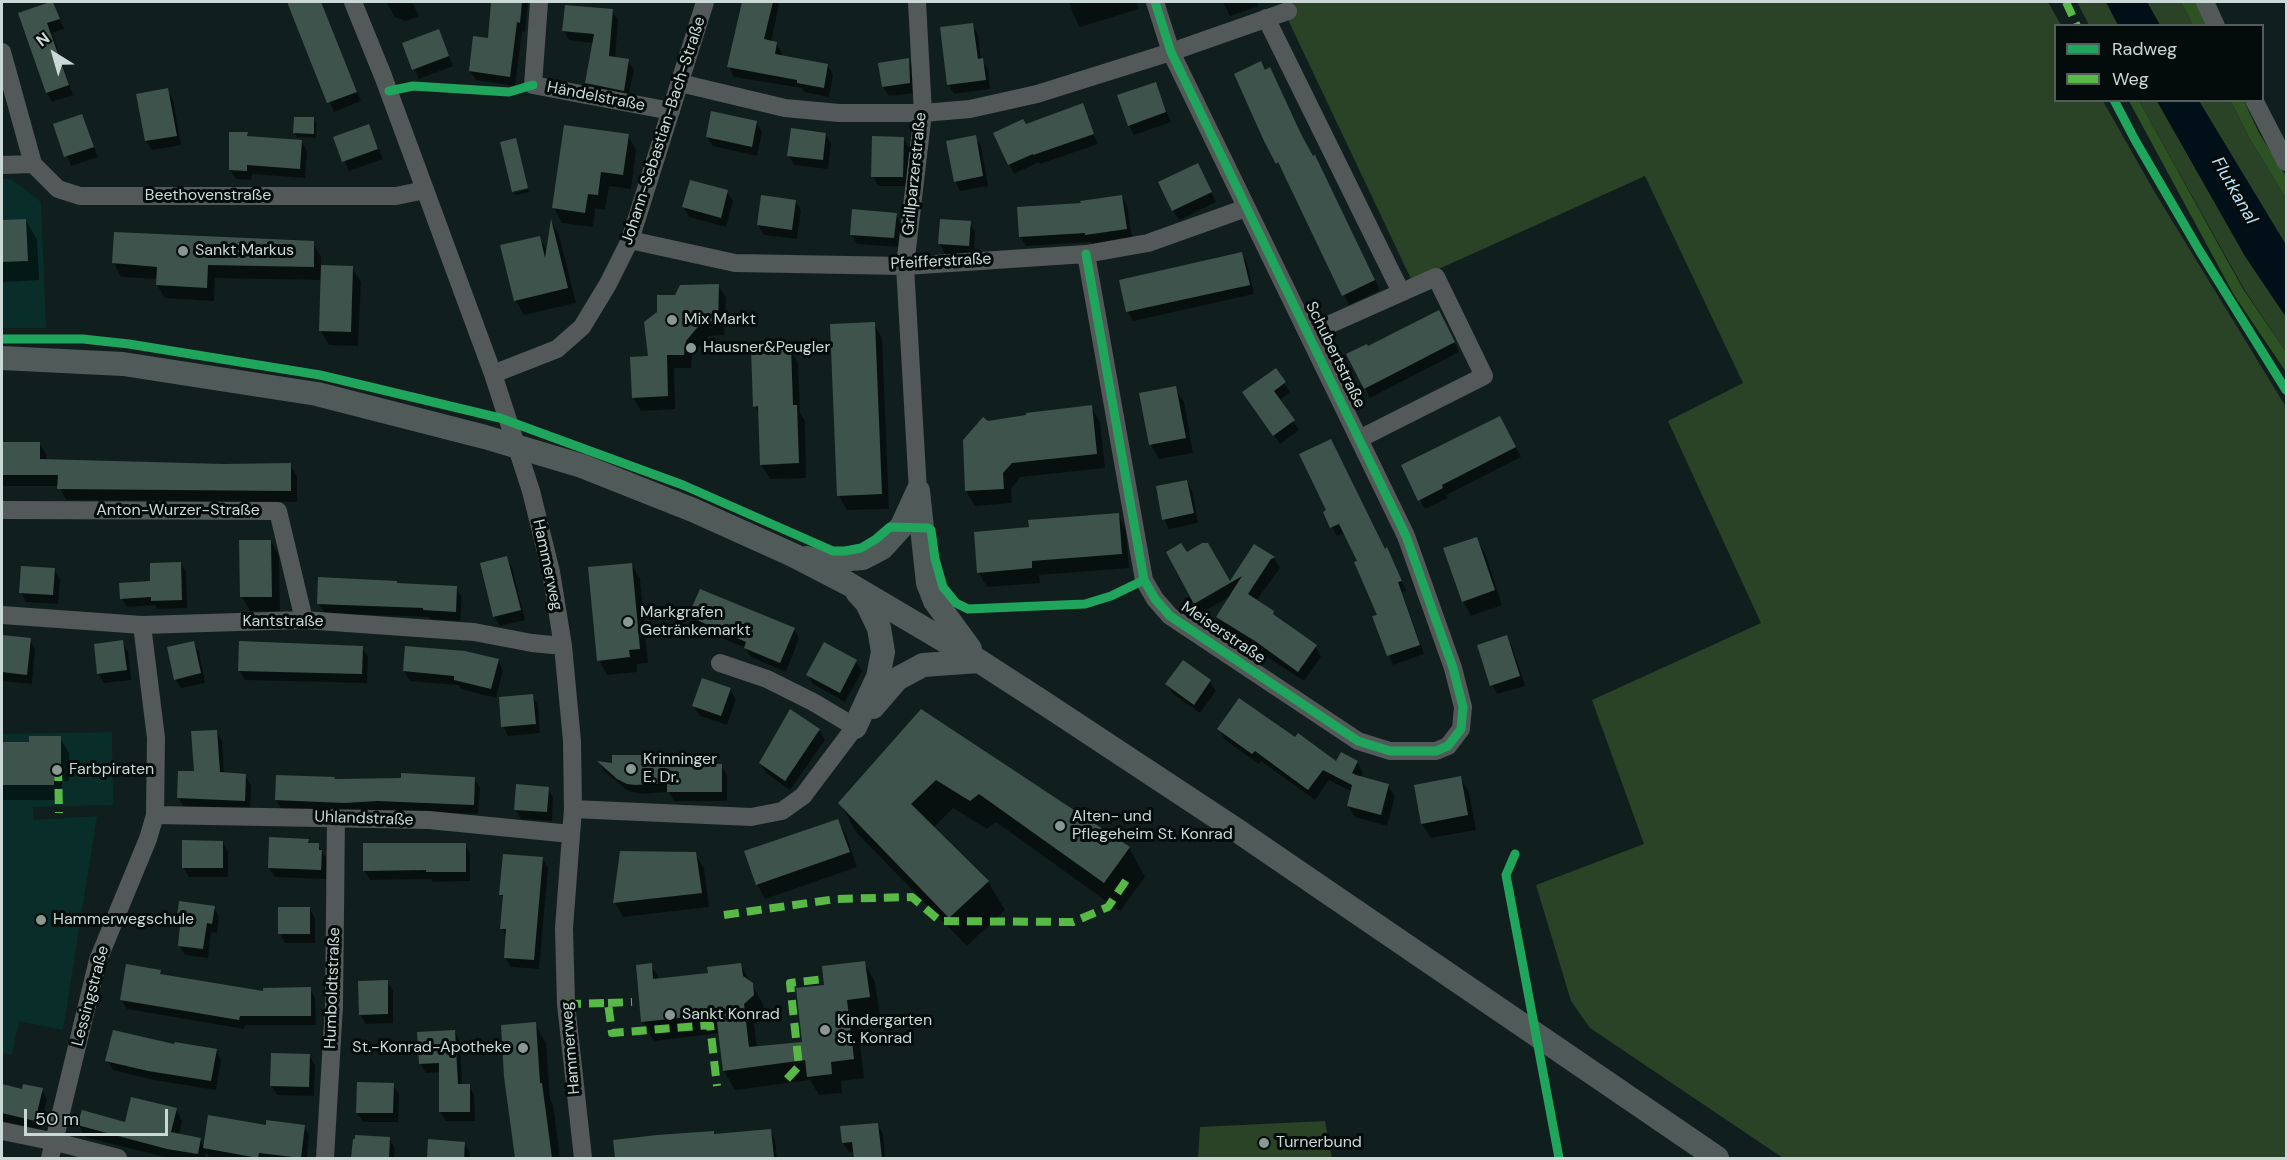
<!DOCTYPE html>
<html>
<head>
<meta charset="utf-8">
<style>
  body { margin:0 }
  #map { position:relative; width:2288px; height:1160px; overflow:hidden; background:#101f1d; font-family:"DM Sans",sans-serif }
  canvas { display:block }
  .frame { position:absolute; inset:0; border:3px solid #cad9d6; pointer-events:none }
  .legend { position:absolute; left:2054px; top:24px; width:210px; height:78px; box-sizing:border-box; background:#030c0a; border:2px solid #535e5c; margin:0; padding:8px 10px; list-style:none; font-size:18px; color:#cad9d6 }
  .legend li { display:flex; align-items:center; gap:12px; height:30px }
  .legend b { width:30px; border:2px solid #535e5c }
  .north { position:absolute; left:24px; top:24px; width:60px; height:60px; -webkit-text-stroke:4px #030c0a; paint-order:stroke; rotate:323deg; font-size:16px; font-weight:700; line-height:24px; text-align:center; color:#cad9d6 }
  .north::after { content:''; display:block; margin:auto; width:21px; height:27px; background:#cad9d6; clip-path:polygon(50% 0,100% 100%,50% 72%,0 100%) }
  .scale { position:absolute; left:24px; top:1109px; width:144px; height:27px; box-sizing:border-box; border:3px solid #cad9d6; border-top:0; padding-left:8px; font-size:18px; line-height:21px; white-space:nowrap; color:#cad9d6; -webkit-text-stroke:4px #030c0a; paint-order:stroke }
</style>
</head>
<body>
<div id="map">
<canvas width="2288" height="1160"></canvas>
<div class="frame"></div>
<ul class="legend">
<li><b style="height:8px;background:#20a55d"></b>Radweg</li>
<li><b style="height:8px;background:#58b947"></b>Weg</li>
</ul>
<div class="north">N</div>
<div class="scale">50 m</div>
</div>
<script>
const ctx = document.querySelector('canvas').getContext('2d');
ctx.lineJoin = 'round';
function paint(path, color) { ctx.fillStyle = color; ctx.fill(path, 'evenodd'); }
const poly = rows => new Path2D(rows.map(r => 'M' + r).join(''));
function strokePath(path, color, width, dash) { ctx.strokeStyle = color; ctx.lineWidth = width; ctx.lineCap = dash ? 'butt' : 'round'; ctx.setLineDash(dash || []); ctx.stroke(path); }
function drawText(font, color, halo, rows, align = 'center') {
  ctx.font = font + ' "DM Sans",sans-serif'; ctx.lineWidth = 6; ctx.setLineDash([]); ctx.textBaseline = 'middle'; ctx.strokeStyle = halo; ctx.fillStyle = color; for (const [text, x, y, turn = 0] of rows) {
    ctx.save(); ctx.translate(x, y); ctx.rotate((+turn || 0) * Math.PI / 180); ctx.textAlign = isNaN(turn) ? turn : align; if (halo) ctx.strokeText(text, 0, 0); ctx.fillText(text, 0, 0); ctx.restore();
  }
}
paint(poly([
  [2,179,11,179,41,202,46,328,2,328],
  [112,732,113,805,33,807,34,820,97,816,63,1030,19,1021,12,1055,2,1053,2,734]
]), '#092d28');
paint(poly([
  [1298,2,2048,2,2061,25,2056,26,2056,100,2103,101,2154,191,2286,407,2286,1158,1783,1158,1590,1028,1571,1001,1536,885,1644,844,1592,700,1761,623,1668,421,1743,383,1645,176,1412,281,1282,7],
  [2077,2,2106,2,2118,25,2089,25],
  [2147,2,2181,2,2193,25,2160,25],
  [2139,101,2157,101,2245,256,2286,317,2286,352,2244,289],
  [2199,101,2231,101,2250,139,2286,198,2286,245],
  [1325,1121,1332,1158,1198,1158,1200,1127]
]), '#2a4226');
paint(poly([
  [2181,2,2196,2,2208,25,2193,25],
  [2129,101,2139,101,2243,289,2286,352,2286,372,2234,295],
  [2231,101,2244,101,2259,133,2286,176,2286,198,2250,139]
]), '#2d5324');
paint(poly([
  [2106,2,2147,2,2160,25,2118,25],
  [2157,101,2199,101,2286,245,2286,317,2245,256]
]), '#011018');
paint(poly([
  [52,2,64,29,52,33,73,95,52,102,47,93,20,14],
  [286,2,320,2,361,101,334,112,298,25],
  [386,2,412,2,419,16,406,21,395,17],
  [492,2,528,3,525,32,522,31,515,86,476,80,470,71,489,40],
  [743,2,777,2,779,5,771,42,776,43,782,53,781,57,827,65,833,74,829,97,804,92,802,88,734,77,729,67],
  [1069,2,1136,2,1139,9,1080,27,1073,14],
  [1223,2,1257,2,1259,6,1230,16],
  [612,11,618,20,615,58,628,61,634,70,628,99,592,93,587,83,594,43,569,40,564,31],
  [972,25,978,34,981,60,988,69,990,89,954,94,948,84],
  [438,30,453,66,419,79,404,44],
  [908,60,913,69,915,93,889,96,883,87,880,64],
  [1155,84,1171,122,1134,135,1129,125],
  [167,90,173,99,181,145,152,150,146,141],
  [1082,105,1098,144,1040,164,1039,162,1014,174,1009,164,1025,126],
  [81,116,98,157,71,166,55,125],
  [314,119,316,123,316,138,297,137,295,133],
  [756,122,762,132,757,156,713,146,707,137],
  [369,126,383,159,349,171,335,138],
  [247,134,249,137,301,141,307,151,305,178,252,174,251,180,236,179,230,170],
  [826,134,831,144,828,169,794,165,789,156],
  [628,135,636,150,631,189,609,186,605,210,595,208,593,227,562,223,554,208],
  [975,137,981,146,988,186,960,191,955,181],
  [903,138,909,148,908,186,878,186,873,176],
  [1265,140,1306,146,1320,167,1380,290,1349,305,1284,172,1283,172],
  [1203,174,1216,202,1179,220,1173,210],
  [528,189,529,192,516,195,514,193],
  [727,192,733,201,726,227,689,217,684,207],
  [1122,196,1127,206,1132,238,1092,244,1091,242,1026,246,1020,236,1082,205],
  [795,201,801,210,797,239,764,235,758,225],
  [896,214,901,224,899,247,857,244,852,235],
  [26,220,37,240,39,280,2,282,2,221],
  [552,223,559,235,576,303,524,315,516,301,502,247,539,237,548,252],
  [970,223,975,232,974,255,945,254,940,244],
  [313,243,321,257,321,267,352,268,361,282,358,346,329,345,320,330,322,280,215,278,214,301,165,298,157,285,158,279,121,277,114,263],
  [1242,254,1247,263,1254,294,1133,321,1128,312],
  [718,285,726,298,724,335,709,336,692,354,691,368,674,368,675,409,641,411,633,397,676,296],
  [1444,321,1459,352,1370,398,1348,355],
  [874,324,882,338,889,509,847,510,839,496],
  [790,348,798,363,800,413,805,421,806,478,770,479,761,464,759,414,755,406],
  [1275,370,1290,392,1279,401,1299,430,1280,444,1244,393],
  [1175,388,1184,402,1193,453,1159,459,1151,445],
  [1091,407,1100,422,1105,468,1020,477,1011,489,1012,503,975,506,966,491,987,423],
  [1505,427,1521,457,1446,495,1448,498,1425,509,1420,500],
  [2,443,39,443,46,454,46,461,224,466,290,465,297,476,297,502,66,500,59,486,2,486],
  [1187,482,1192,491,1198,523,1169,529,1164,519],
  [1325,513,1385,550,1392,559,1406,591,1402,592,1424,654,1393,665,1374,617,1379,616,1359,561,1345,533,1337,536],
  [1118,515,1126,530,1129,568,1039,575,1040,583,987,587,978,572,1031,529],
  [1476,538,1485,553,1502,605,1471,616,1463,601],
  [271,541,279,556,280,611,250,611,242,597],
  [1207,545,1230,583,1255,546,1274,558,1280,568,1256,601,1315,646,1321,657,1304,681,1223,628,1217,617,1231,596,1201,613,1168,553,1186,554],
  [506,558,512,567,525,620,500,626,494,616],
  [181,564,186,572,187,608,157,609,155,605,127,607,122,598],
  [631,564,640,579,648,663,637,664,637,672,607,675,599,660],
  [54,569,60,579,58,604,26,602,21,592],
  [456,588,462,597,460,621,430,619,429,617,324,613,319,604],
  [690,616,794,629,799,638,786,672,751,657,745,648,695,626],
  [2,637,30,640,35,649,32,684,2,681],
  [1506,637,1512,646,1525,686,1497,694,1492,685],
  [122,642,128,651,131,680,104,683,98,673],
  [193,643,199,652,205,683,181,688,175,679],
  [824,644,856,662,862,671,845,702,813,684,808,675],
  [362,648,368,657,367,683,245,680,239,670],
  [498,660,503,670,496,698,461,689,458,685,410,681,404,671],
  [1183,663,1210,682,1216,691,1200,713,1173,694,1167,685],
  [730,689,736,699,727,725,700,716,694,706],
  [532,696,538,705,540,733,508,736,503,726],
  [791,711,819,730,825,740,790,790,766,773,760,763],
  [921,711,1129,848,1145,877,1120,911,996,822,987,829,953,808,933,828,988,882,1005,910,967,946,856,832,840,803],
  [1219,729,1295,739,1337,763,1357,762,1363,773,1360,778,1388,786,1395,796,1387,826,1355,817,1348,806,1352,792,1329,780,1315,800,1261,761,1259,764,1225,740],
  [216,731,222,741,224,774,245,775,251,785,250,810,184,807,178,797,196,773],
  [60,738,69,753,69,781,62,781,62,800,2,800,2,743,31,744],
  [641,757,646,765,721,765,727,775,727,801,674,801,669,792,641,794,628,791,604,771,600,763,614,764],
  [277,776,334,778,335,780,474,778,480,788,478,814,383,810,350,812,282,810,276,800],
  [1460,778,1469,792,1476,830,1431,838,1422,824],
  [548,788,553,798,552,821,521,819,516,810],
  [837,820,846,835,857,867,765,899,757,884],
  [308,840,310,844,318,845,324,854,327,861,326,879,275,877,269,868],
  [223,842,228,852,228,877,189,877,183,867],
  [465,844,470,854,470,881,433,882,431,879,370,880,364,870],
  [695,854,704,868,709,907,623,917,615,903],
  [542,858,548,868,539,969,511,967,505,957,507,938,502,928,504,900,501,894],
  [214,907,219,917,217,933,211,932,208,958,185,955,179,945,181,930,178,924],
  [309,908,315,918,315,943,285,943,280,934],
  [864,963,875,982,880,1016,857,1019,864,1078,841,1081,842,1093,819,1095,810,1080,735,1090,724,1071,720,1033,654,1041,643,1022,651,965,660,980,709,974,740,964,763,1004,765,1014,754,1024,757,1049,804,1044,826,986],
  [160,972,162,976,265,993,310,989,315,998,316,1025,245,1025,244,1029,127,1009,121,999],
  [387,981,393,991,393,1023,366,1024,360,1014],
  [535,1024,546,1043,550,1099,553,1104,560,1158,517,1158,506,1077],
  [454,1031,460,1041,462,1085,469,1085,474,1095,475,1121,446,1121,440,1112,440,1072,426,1073,420,1063],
  [175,1046,216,1051,221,1060,216,1090,154,1080,113,1070,107,1060],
  [309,1055,315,1065,314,1096,277,1095,271,1085],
  [393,1085,399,1094,398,1122,363,1122,357,1113],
  [2,1086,23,1091,42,1090,47,1099,40,1129,2,1121],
  [176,1109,182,1121,179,1135,200,1139,204,1147,267,1126,304,1126,309,1135,307,1158,218,1158,209,1157,206,1152,205,1158,168,1158,85,1137,79,1125,126,1124],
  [877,1124,883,1134,885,1158,855,1158,855,1152,849,1152,843,1143],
  [770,1130,775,1140,777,1158,616,1158,615,1141],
  [389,1139,395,1148,394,1158,353,1158,354,1140],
  [430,1141,464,1143,470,1153,470,1158,429,1158]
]), '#0007');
paint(poly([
  [50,2,53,2,60,19,47,23,69,85,46,93,18,13],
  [287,2,321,2,357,92,327,103],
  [491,2,522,2,520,23,517,22,510,77,469,71,473,36,488,38],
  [742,2,773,2,764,39,777,42,775,54,828,64,824,88,797,83,797,80,727,67],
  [565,5,613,9,609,56,629,59,624,91,585,83,594,34,562,31],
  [973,23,978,59,983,58,986,80,947,85,940,27],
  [439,29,449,56,412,70,402,43],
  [909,58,910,83,882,87,878,63],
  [1261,61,1265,70,1270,67,1301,134,1313,156,1315,155,1375,280,1342,296,1278,162,1276,164,1264,141,1234,74],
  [1156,82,1166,112,1128,126,1117,95],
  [168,88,177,136,145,141,136,94],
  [1083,103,1094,134,1033,155,1033,154,1008,165,993,133,1023,119,1026,124],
  [711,111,757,121,752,147,706,137],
  [82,114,94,147,64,157,53,124],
  [294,117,314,117,314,134,293,133],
  [369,124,378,149,342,162,333,137],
  [564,125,629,134,623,175,601,172,598,195,588,194,585,213,552,208],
  [791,128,826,133,823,160,787,156],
  [229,132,248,132,247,136,302,140,300,169,247,165,247,171,229,170],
  [976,135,983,176,954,182,946,141],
  [872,136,904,137,903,177,871,177],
  [516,138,528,188,512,192,500,142],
  [1198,163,1212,192,1172,211,1158,182],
  [690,180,728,190,721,218,682,207],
  [761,195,796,200,792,230,757,225],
  [1122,195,1127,229,1085,235,1085,233,1019,237,1017,207,1081,203,1080,201],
  [852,209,897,213,894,238,850,235],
  [26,219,28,261,2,262,2,220],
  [551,219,568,288,514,301,500,245,540,236,545,258],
  [940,219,971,221,969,246,938,244],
  [114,232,314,241,314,267,208,265,207,288,156,285,157,267,112,263],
  [1242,252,1250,285,1126,312,1119,280],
  [321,265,353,266,351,332,319,331],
  [719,284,718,322,701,323,686,341,684,355,667,355,668,396,632,398,630,357,648,356,644,322,657,312,657,295,675,295,680,285],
  [1439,310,1455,342,1364,389,1346,354,1367,344,1368,346],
  [875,322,882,494,837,496,830,324],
  [791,347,793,405,797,405,799,463,760,465,758,406,753,407,751,348],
  [1276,368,1286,382,1274,391,1295,420,1273,436,1242,392],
  [1176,386,1186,438,1149,445,1139,393],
  [1092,405,1097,454,1012,463,1003,473,1004,489,965,491,963,440,983,417,988,421,1026,415,1026,413],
  [1500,416,1516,447,1442,485,1443,488,1418,501,1401,465],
  [1331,439,1385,549,1387,547,1402,581,1398,582,1420,645,1387,656,1372,616,1377,615,1354,562,1357,561,1339,524,1330,528,1323,512,1326,510,1299,454],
  [2,442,40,442,40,459,224,464,291,463,291,491,57,489,58,475,2,475],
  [1187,480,1194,513,1162,520,1156,486],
  [1119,513,1122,554,1032,561,1032,568,977,573,974,532,1029,527,1028,520],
  [1477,537,1495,590,1462,602,1443,548],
  [239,540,271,540,272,597,240,597],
  [1181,543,1187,552,1202,543,1208,543,1230,581,1254,544,1275,557,1271,559,1248,594,1274,611,1273,614,1317,645,1298,672,1255,641,1216,617,1242,576,1194,604,1166,552],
  [507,556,521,610,493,617,480,563],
  [181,562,182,600,151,601,151,597,120,599,119,583,150,581,150,563],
  [632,563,640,649,629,650,630,657,597,661,588,567],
  [21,566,55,568,53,595,19,593],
  [318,577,397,581,397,583,457,586,456,612,423,610,423,608,317,604],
  [700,589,795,628,780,663,744,648,746,642,688,616],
  [2,635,31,638,27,675,2,672],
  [1507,635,1520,676,1490,686,1477,645],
  [123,640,127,670,97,674,94,644],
  [194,641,201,673,174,680,167,647],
  [239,641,363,646,362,674,238,671],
  [824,642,857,660,840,693,806,675],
  [405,646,465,651,499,659,491,689,454,680,454,676,403,671],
  [1183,660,1211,680,1194,705,1165,684],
  [702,678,731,688,721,716,692,706],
  [533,694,536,724,501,727,499,697],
  [1239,698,1295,737,1298,733,1336,761,1341,752,1358,761,1352,773,1356,775,1389,784,1381,815,1347,806,1352,785,1323,770,1308,790,1255,751,1252,754,1217,729],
  [790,709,820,729,785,781,759,763],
  [921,709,1130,847,1104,883,979,794,970,801,936,780,911,804,989,881,949,918,838,803],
  [217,730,220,772,246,774,245,801,177,798,178,771,194,771,191,731],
  [29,736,61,736,61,766,54,766,54,785,2,785,2,742,29,742],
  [612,755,642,755,643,764,722,764,722,792,667,792,667,783,635,785,627,784,617,779,597,761,612,763],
  [401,773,475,777,474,805,377,801,344,803,275,800,276,775,335,777,334,779,401,778],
  [1461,776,1468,815,1421,824,1414,785],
  [516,784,549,787,547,812,514,810],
  [838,819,850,852,756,885,744,851],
  [269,837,309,839,308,843,319,843,319,850,322,850,321,870,268,868],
  [182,840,223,841,223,868,182,868],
  [363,843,466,843,466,872,426,872,426,870,363,871],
  [620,851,696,852,702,893,613,903],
  [503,854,543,857,534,960,504,958,506,929,500,929,503,895,499,895],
  [179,901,215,906,212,924,207,923,203,949,178,946,180,925,176,925],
  [278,907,310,907,310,934,278,934],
  [865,961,870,997,847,1000,854,1059,831,1062,832,1074,807,1077,805,1060,723,1071,716,1014,641,1022,636,965,652,963,653,979,708,973,707,967,741,963,743,976,753,983,754,995,744,1004,749,1047,802,1042,796,988,824,985,822,966],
  [126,964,161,970,160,974,263,991,263,988,311,987,311,1016,240,1016,239,1020,120,1000],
  [388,980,388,1014,359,1015,358,981],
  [536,1022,540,1083,542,1083,552,1158,515,1158,504,1077,501,1025],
  [113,1030,174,1044,175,1042,217,1049,211,1081,148,1071,105,1061],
  [455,1030,458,1084,470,1084,470,1112,439,1112,439,1063,419,1064,417,1032],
  [271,1053,310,1054,309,1087,270,1086],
  [357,1082,394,1083,393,1113,356,1113],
  [2,1084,22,1089,23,1084,43,1088,35,1121,2,1113],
  [131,1097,177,1108,171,1132,201,1138,198,1154,167,1149,77,1125,82,1110,125,1122],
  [208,1115,266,1125,266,1120,305,1125,301,1158,259,1153,258,1158,203,1148],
  [878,1123,882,1158,854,1158,852,1142,842,1143,840,1126],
  [771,1129,774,1158,615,1158,613,1140,657,1135,714,1131,714,1134],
  [355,1135,390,1137,389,1158,351,1158,353,1139,355,1139],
  [428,1139,465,1142,464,1158,427,1158]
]), '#3e534b');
strokePath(poly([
  [353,2,383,76,493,374,531,491,551,572,563,646,572,741,573,809,564,928,566,1004,583,1158],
  [539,2,533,85,671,111],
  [917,2,923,113,905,266,918,491],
  [2205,2,2216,26],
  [1266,18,1401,292],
  [2,52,33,164,58,189,80,196,396,196,425,190],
  [680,83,785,108,839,113,923,113,970,109,1037,94,1171,52,1288,11],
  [2254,100,2286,162],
  [2,165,33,164],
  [630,240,735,263,905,266,1086,254,1148,243,1246,208],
  [1086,254,1144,580,1155,599,1170,616,1358,741,1390,751,1436,751,1448,746,1461,729,1463,707,1453,668,1406,536,1171,52,1155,2],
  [1308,334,1436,277,1484,376,1359,439],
  [493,374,557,349,582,327,608,284,630,240,705,2],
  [2,510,278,511,304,620],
  [2,615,142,625,304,620,474,632,532,643,563,646],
  [573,809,751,817,782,811,803,796,855,727,813,702,767,679,720,663],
  [155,815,429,820,571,834],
  [2,1131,56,1142,118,1158],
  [50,1158,98,960,148,839,155,815,156,738,142,625],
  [325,1158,334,1006,336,817]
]), '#535958', 18);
strokePath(poly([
  [2,358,123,364,317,394,485,437,582,466,693,510,793,555,847,583,979,661,1044,703,1238,831,1717,1158],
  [918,491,928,583,935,601,970,649],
  [807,558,825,561,863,558,882,548,902,526,918,491],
  [873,707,897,679,923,665,979,661],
  [855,727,878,677,883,652,879,628,867,603,857,592]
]), '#505a59', 24);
strokePath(poly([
  [2066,2,2077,26],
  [58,766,59,813],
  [724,915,836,899,912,897,940,921,1073,922,1108,907,1127,879],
  [608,1003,632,1002],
  [566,1004,608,1003,612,1033,710,1025,717,1086],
  [787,1079,799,1066,790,983,824,979]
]), '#58b947', 8, [15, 8]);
strokePath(poly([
  [389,91,413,86,509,92,533,85],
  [2114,100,2135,140,2199,250,2286,390],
  [1086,254,1144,580,1155,599,1170,616,1358,741,1390,751,1436,751,1448,746,1461,729,1463,707,1453,668,1406,536,1171,52,1155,2],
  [2,339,83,339,129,344,320,375,500,418,683,485,833,551,845,551,861,548,876,539,890,527,928,528,931,530,935,559,943,587,956,603,968,609,1085,604,1111,596,1144,580],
  [1515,854,1506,875,1559,1158]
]), '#20a55d', 9);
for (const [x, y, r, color] of [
  [183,251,6,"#899895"],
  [672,320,6,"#899895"],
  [691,348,6,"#899895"],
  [628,622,6,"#899895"],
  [631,769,6,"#899895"],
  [57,770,6,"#899895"],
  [1060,826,6,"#899895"],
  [41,920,6,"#899895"],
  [670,1015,6,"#899895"],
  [825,1030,6,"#899895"],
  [523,1048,6,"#899895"],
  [1264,1143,6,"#899895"]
]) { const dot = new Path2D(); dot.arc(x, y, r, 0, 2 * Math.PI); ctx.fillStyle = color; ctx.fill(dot); strokePath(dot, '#030c0a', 2); }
drawText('16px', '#cad9d6', '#030c0a', [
  ["Händelstraße",596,97,11],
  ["Johann-Sebastian-Bach-Straße",664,131,-72],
  ["Grillparzerstraße",915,174,-84],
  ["Beethovenstraße",208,196],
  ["Pfeifferstraße",941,262,-3],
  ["Schubertstraße",1335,355,64],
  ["Anton-Wurzer-Straße",178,511],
  ["Hammerweg",547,565,78],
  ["Kantstraße",283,622],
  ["Meiserstraße",1223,633,34],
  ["Uhlandstraße",364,819,2],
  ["Humboldtstraße",333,988,-88],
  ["Lessingstraße",91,996,-75],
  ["Hammerweg",571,1048,-95]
]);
drawText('16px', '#cad9d6', '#030c0a', [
  ["Sankt Markus",195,251],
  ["Mix Markt",684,320],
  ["Hausner&Peugler",703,348],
  ["Markgrafen",640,613],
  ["Getränkemarkt",640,631],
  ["Krinninger",643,760],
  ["E. Dr.",643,778],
  ["Farbpiraten",69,770],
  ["Alten- und",1072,817],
  ["Pflegeheim St. Konrad",1072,835],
  ["Hammerwegschule",53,920],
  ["Sankt Konrad",682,1015],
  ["Kindergarten",837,1021],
  ["St. Konrad",837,1039],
  ["St.-Konrad-Apotheke",511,1048,"right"],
  ["Turnerbund",1276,1143]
], 'left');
drawText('italic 18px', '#bbe4f6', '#030c0a', [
  ["Flutkanal",2234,191,60]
]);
</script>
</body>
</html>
